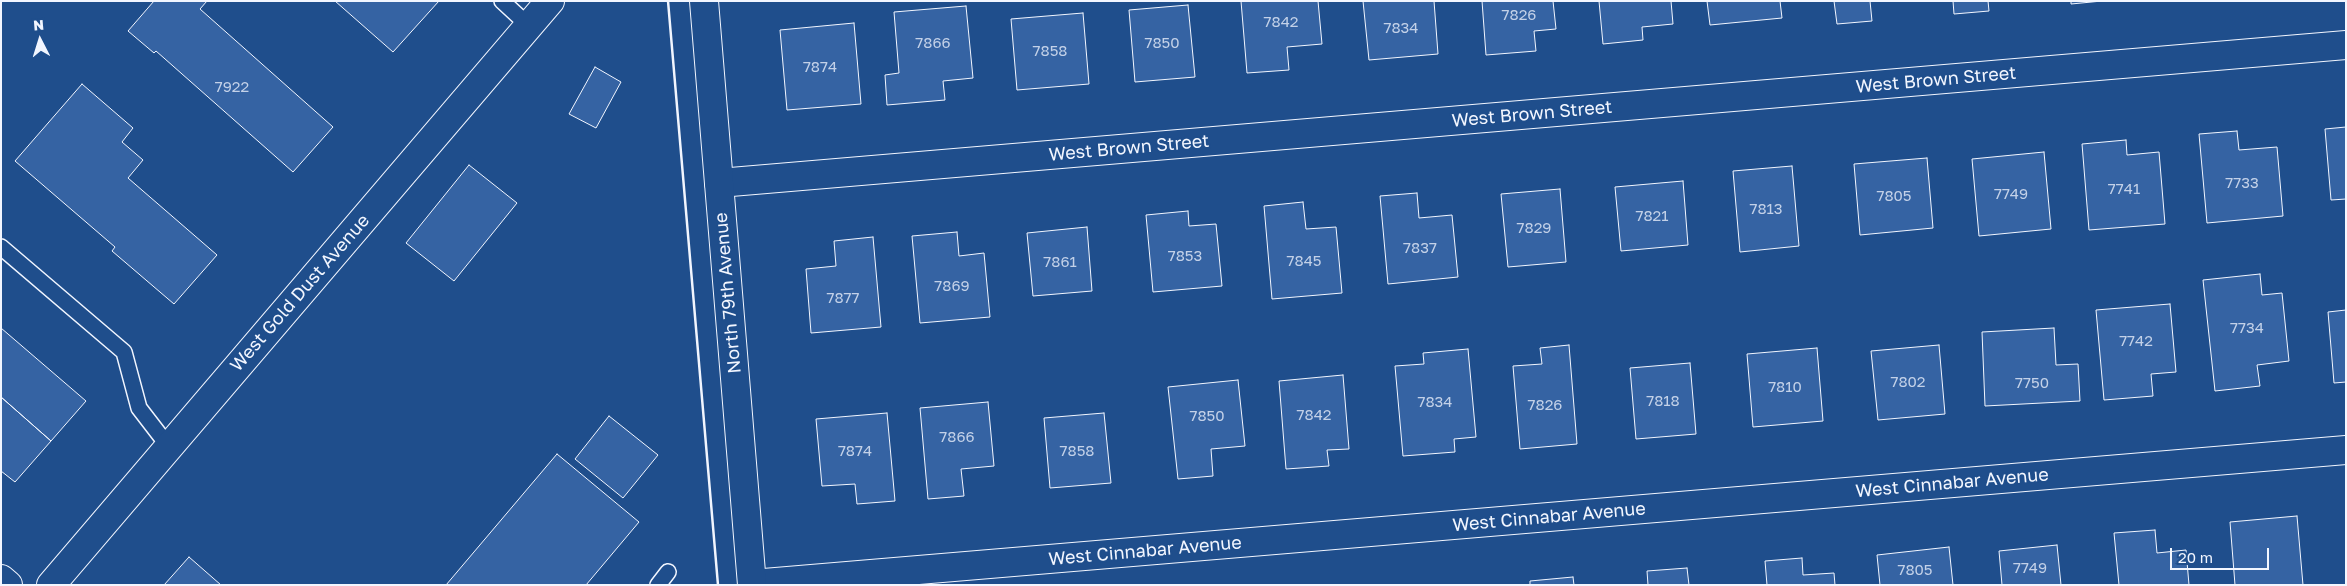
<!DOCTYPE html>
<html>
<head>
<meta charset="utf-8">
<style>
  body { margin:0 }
  #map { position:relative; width:2347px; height:586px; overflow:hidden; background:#1f4e8c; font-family:"Golos Text",sans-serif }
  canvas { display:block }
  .frame { position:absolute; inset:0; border:2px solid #f2f6ff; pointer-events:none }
  .north { position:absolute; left:15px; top:15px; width:50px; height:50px; -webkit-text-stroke:4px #1f4e8c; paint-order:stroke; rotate:355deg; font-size:14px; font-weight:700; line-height:20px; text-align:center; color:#f2f6ff }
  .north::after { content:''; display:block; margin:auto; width:18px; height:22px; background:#f2f6ff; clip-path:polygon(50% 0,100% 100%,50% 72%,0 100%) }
  .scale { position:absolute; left:2170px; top:548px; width:99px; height:22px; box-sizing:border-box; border:2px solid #f2f6ff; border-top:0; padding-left:6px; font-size:15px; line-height:18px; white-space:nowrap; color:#f2f6ff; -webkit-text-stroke:4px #1f4e8c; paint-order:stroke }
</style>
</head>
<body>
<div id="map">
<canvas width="2347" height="586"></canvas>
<div class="frame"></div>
<div class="north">N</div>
<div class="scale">20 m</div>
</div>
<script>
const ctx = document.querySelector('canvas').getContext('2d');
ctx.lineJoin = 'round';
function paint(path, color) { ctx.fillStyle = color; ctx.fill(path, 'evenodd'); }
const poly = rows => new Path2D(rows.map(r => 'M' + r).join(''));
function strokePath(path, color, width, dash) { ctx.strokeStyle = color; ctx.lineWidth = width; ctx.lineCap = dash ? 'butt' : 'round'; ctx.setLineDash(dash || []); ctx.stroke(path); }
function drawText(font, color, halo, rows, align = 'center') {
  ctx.font = font + ' "Golos Text",sans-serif'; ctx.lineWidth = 4; ctx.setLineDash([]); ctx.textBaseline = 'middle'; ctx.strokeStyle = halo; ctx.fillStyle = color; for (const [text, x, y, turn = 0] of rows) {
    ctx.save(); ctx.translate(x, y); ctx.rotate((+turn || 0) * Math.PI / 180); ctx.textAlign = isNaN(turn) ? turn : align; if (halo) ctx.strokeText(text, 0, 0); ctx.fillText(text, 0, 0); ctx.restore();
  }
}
const building = poly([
  [154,1,207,1,200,9,333,127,293,172,156,51,154,53,128,31,154,1],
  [335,1,439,1,393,52,335,1],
  [1241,1,1318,1,1322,44,1287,47,1289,70,1247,73,1241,1],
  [1363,1,1434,1,1438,54,1369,60,1363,1],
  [1482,1,1553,1,1556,29,1534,31,1536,51,1486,55,1482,1],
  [1599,1,1671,1,1673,24,1642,27,1643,40,1603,44,1599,1],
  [1707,1,1780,1,1782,18,1710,25,1707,1],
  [1834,1,1870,1,1872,21,1837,24,1834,1],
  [1953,1,1988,1,1989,11,1954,14,1953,1],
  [2071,1,2102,1,2071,4,2071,1],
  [1188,5,1195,77,1135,82,1129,10,1188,5],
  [966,6,973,78,943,81,945,100,887,105,885,75,899,73,894,12,966,6],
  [1083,13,1089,84,1017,90,1011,19,1083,13],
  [854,23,861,104,787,110,780,30,854,23],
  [595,67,621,82,596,128,569,114,595,67],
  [82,84,133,128,122,142,143,160,128,178,217,255,174,304,112,251,115,247,15,161,82,84],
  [2346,127,2346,199,2331,200,2325,129,2346,127],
  [2237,131,2239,150,2277,147,2283,216,2207,223,2199,134,2237,131],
  [2126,140,2127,155,2159,152,2165,224,2089,230,2082,144,2126,140],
  [2044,152,2051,229,1979,236,1972,159,2044,152],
  [1927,158,1933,228,1860,235,1854,164,1927,158],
  [469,165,517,203,454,281,406,243,469,165],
  [1792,166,1799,246,1740,252,1733,171,1792,166],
  [1683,181,1688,245,1621,251,1615,187,1683,181],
  [1560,189,1566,262,1508,267,1501,194,1560,189],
  [1417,193,1419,218,1452,215,1458,277,1388,284,1380,196,1417,193],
  [1303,202,1306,229,1336,227,1342,293,1272,299,1264,206,1303,202],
  [1188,211,1189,226,1216,224,1222,286,1153,292,1146,215,1188,211],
  [1087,227,1092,291,1033,296,1027,233,1087,227],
  [957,232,959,256,984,253,990,317,920,323,912,236,957,232],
  [873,237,881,327,811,333,806,269,836,266,834,241,873,237],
  [2260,274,2262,295,2282,293,2289,361,2257,365,2260,386,2215,391,2203,280,2260,274],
  [2170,304,2176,372,2151,374,2153,396,2104,400,2096,310,2170,304],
  [2346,310,2346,382,2334,383,2328,312,2346,310],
  [1,328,86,401,51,441,1,397,1,328],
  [2054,328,2056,365,2078,364,2080,401,1985,406,1982,332,2054,328],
  [1569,345,1577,444,1520,449,1513,366,1542,364,1540,348,1569,345],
  [1939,345,1945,414,1878,420,1871,351,1939,345],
  [1817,348,1823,421,1753,427,1747,354,1817,348],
  [1468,349,1476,437,1454,439,1455,452,1403,456,1395,366,1424,364,1423,353,1468,349],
  [1690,363,1696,434,1636,439,1630,368,1690,363],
  [1343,375,1349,449,1327,450,1329,466,1286,469,1279,381,1343,375],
  [1238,380,1245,446,1211,449,1213,476,1178,479,1168,387,1238,380],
  [1,397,51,441,15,482,1,471,1,397],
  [988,402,994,466,961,469,964,496,928,499,920,408,988,402],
  [887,413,895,501,857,504,855,484,822,486,816,419,887,413],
  [1104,413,1111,483,1050,488,1044,418,1104,413],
  [609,416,658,455,623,498,575,459,609,416],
  [557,454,639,522,586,585,446,585,557,454],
  [2297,516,2303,585,2235,585,2230,522,2297,516],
  [2155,530,2157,553,2186,550,2189,585,2119,585,2114,533,2155,530],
  [2057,545,2061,585,2002,585,1999,551,2057,545],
  [1949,547,1953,585,1880,585,1877,555,1949,547],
  [189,557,221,585,164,585,189,557],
  [1802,558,1803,575,1834,573,1835,585,1767,585,1765,561,1802,558],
  [1687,568,1689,585,1648,585,1647,571,1687,568],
  [1573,577,1574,585,1530,585,1530,581,1573,577]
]);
paint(building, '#3563a3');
strokePath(building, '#f2f6ff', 1);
const lane = poly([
  [502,1,529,26],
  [1,247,124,352,139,408,169,447],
  [658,585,668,572]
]);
const street = poly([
  [719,183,2346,45],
  [1,579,8,585],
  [752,584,2346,450],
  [51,585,550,1]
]);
const secondary = poly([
  [704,1,752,585]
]);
strokePath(lane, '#f2f6ff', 18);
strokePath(street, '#f2f6ff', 30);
strokePath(secondary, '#f2f6ff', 30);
strokePath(lane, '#1f4e8c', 15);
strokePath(street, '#1f4e8c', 28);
strokePath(secondary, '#1f4e8c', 28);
strokePath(poly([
  [668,1,718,585]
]), '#f2f6ff', 2.5);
drawText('15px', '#c3d1e8', null, [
  ["7826",1519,15],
  ["7842",1281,22],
  ["7834",1401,28],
  ["7866",933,43],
  ["7850",1162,43],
  ["7858",1050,51],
  ["7874",820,67],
  ["7922",232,87],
  ["7733",2242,183],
  ["7741",2124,189],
  ["7749",2011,194],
  ["7805",1894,196],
  ["7813",1766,209],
  ["7821",1652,216],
  ["7829",1534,228],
  ["7837",1420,248],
  ["7853",1185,256],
  ["7845",1304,261],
  ["7861",1060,262],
  ["7869",952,286],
  ["7877",843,298],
  ["7734",2247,328],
  ["7742",2136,341],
  ["7802",1908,382],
  ["7750",2032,383],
  ["7810",1785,387],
  ["7818",1663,401],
  ["7834",1435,402],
  ["7826",1545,405],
  ["7842",1314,415],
  ["7850",1207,416],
  ["7866",957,437],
  ["7874",855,451],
  ["7858",1077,451],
  ["7749",2030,568],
  ["7805",1915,570]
]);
drawText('18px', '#f2f6ff', '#1f4e8c', [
  ["West Brown Street",1936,80,-5],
  ["West Brown Street",1532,114,-5],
  ["West Brown Street",1129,148,-5],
  ["West Gold Dust Avenue",300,293,-49],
  ["North 79th Avenue",728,293,-95],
  ["West Cinnabar Avenue",1952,483,-5],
  ["West Cinnabar Avenue",1549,517,-5],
  ["West Cinnabar Avenue",1145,551,-5]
]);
</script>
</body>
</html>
